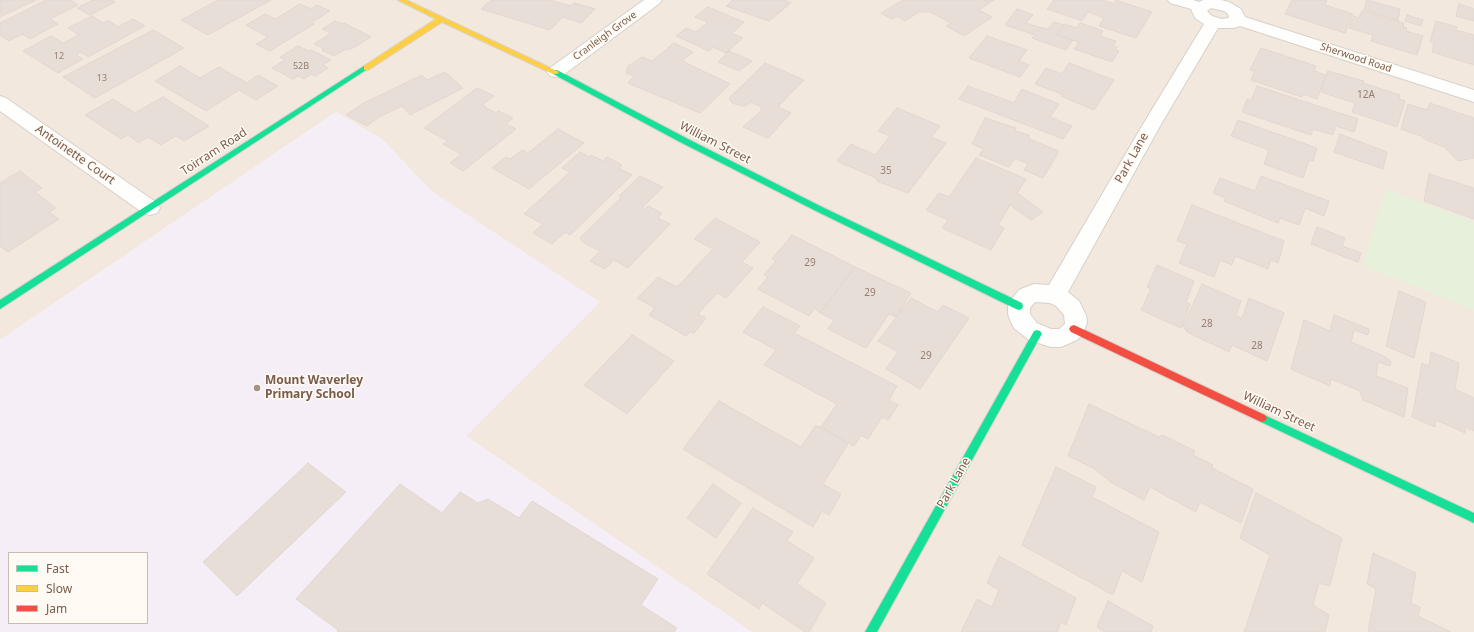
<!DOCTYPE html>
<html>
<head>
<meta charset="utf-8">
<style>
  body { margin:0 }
  #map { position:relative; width:1474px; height:632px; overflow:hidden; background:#f9f5f0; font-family:"Noto Sans",sans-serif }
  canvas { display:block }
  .legend { position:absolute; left:8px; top:552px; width:140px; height:72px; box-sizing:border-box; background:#fffaf3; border:1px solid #cabbb1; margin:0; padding:5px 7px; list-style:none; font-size:12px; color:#7a5c4d }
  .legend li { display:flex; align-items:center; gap:8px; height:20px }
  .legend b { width:20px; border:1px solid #cabbb1 }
</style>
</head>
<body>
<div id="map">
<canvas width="1474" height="632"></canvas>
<ul class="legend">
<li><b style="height:5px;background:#16e098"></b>Fast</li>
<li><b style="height:5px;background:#ffcf43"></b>Slow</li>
<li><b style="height:5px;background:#f24e42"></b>Jam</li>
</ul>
</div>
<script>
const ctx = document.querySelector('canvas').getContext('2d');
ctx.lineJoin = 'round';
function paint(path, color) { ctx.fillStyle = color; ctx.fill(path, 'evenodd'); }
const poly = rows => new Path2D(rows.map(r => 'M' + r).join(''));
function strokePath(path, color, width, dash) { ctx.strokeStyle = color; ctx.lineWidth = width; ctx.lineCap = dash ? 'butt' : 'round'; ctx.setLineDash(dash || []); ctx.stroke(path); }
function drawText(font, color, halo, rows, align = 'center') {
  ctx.font = font + ' "Noto Sans",sans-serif'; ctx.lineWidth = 3; ctx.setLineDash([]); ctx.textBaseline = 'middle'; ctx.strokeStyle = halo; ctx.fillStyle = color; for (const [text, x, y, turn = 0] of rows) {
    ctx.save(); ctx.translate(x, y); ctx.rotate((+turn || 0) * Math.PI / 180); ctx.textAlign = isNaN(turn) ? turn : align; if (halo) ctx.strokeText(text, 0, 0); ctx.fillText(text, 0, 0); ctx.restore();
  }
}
paint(poly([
  [0,0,1474,0,1474,632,752,632,466,436,430,190,383,140,336,112,0,340]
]), '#f2e8de');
paint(poly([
  [336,112,383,140,430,190,600,302,466,436,752,632,0,632,0,340],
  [9,553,147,553,147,623,9,623]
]), '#f6eef6');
paint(poly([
  [1385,189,1474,222,1474,310,1363,266]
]), '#e7f0db');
const building = poly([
  [0,0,36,0,0,17,0,0],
  [46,0,71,0,78,5,50,19,58,24,30,39,22,34,9,41,0,35,0,23,46,0],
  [93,0,111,0,115,2,90,15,77,8,93,0],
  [218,0,271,0,208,35,181,20,218,0],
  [491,0,550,0,571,6,574,3,595,9,581,23,563,17,550,30,481,9,491,0],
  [733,0,783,0,791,3,769,21,726,6,733,0],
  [903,0,994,0,979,10,992,17,964,36,946,26,951,23,930,12,919,12,905,21,897,16,892,19,881,13,903,0],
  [1054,0,1103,0,1114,4,1116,0,1152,12,1136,38,1099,26,1104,18,1088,12,1082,21,1047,9,1054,0],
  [1292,0,1327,0,1325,5,1353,14,1345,33,1285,14,1292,0],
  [1367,0,1400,9,1398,20,1364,10,1367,0],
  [300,4,311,9,317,5,330,11,311,23,314,24,270,51,256,44,268,37,246,25,265,14,275,19,300,4],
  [1459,4,1474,9,1474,21,1456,16,1459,4],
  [708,7,744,22,732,33,743,38,726,53,713,47,709,51,676,36,686,28,696,32,708,22,695,17,708,7],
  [1017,9,1033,15,1026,23,1038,27,1048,29,1054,22,1064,25,1057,35,1073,40,1066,50,1032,38,1035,35,1005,25,1017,9],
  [1362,11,1404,23,1403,27,1407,28,1406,31,1423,36,1417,55,1371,41,1373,35,1349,28,1354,16,1359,18,1362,11],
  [1407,15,1423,20,1421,26,1405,21,1407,15],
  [92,16,103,23,108,20,118,27,133,19,145,26,88,57,81,52,76,55,83,59,58,73,23,51,51,36,63,43,79,35,68,28,92,16],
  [335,21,343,24,344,23,371,37,355,47,348,50,346,49,334,56,322,50,324,49,314,44,331,33,322,29,335,21],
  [1436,21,1457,27,1456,30,1474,35,1474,65,1432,52,1434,43,1430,42,1436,21],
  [1080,23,1103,31,1100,36,1116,41,1113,46,1117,47,1115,50,1119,51,1112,62,1074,49,1079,42,1057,35,1064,24,1077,28,1080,23],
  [153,30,184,48,95,98,63,77,153,30],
  [987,36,1027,50,1019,61,1029,65,1020,77,969,58,987,36],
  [674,43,693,52,682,61,730,84,700,113,628,83,634,76,626,73,628,66,642,57,652,61,674,43],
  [298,46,309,51,311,50,331,60,323,65,328,68,315,76,311,74,304,79,298,76,293,79,272,68,285,60,280,57,298,46],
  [1261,48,1316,66,1314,71,1326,75,1317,99,1303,94,1302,97,1251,80,1255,71,1250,70,1261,48],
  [729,51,752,61,739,71,718,62,729,51],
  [765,63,804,80,778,107,791,113,768,138,743,127,761,111,761,107,751,102,745,106,738,105,732,103,729,98,765,63],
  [1069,63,1114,80,1094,110,1061,96,1062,94,1035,84,1046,68,1062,74,1069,63],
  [180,66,200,78,219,67,247,83,258,75,278,86,256,100,239,90,206,111,155,81,180,66],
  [1328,71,1364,81,1363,83,1400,95,1399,99,1405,101,1397,127,1352,112,1355,103,1321,92,1328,71],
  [445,72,463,88,410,115,402,106,379,117,367,126,346,115,362,104,422,75,427,80,445,72],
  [968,86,1014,103,1022,89,1059,104,1050,117,1072,126,1063,139,959,99,968,86],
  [1257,86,1358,119,1354,132,1336,126,1333,135,1313,129,1311,135,1242,112,1247,99,1251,101,1257,86],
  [477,88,494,96,482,105,496,113,498,111,513,118,506,124,516,129,463,171,450,163,461,154,443,144,448,141,424,128,477,88],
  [163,97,209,126,184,141,176,136,161,145,148,137,139,143,128,135,121,139,85,115,113,99,135,113,163,97],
  [1430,103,1474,118,1474,158,1458,161,1444,147,1424,139,1421,136,1401,129,1408,104,1427,110,1430,103],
  [897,108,940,126,931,137,946,143,908,193,877,181,876,178,837,161,851,144,875,155,890,136,878,131,897,108],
  [985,118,1016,128,1015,131,1029,135,1029,139,1059,151,1043,178,1024,170,1028,164,1015,158,1009,167,979,155,984,149,972,144,985,118],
  [1238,120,1317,148,1313,161,1309,160,1303,178,1264,164,1269,150,1231,136,1238,120],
  [558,129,584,143,529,189,492,168,506,157,510,159,522,150,528,153,558,129],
  [1340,134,1387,152,1383,169,1334,152,1340,134],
  [580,152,589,157,591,155,603,161,607,157,622,165,619,168,632,175,570,235,565,232,552,244,533,233,543,224,524,214,570,172,562,168,580,152],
  [976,158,1026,179,1017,193,1043,212,1031,220,1010,205,998,225,1004,228,991,250,942,228,948,220,926,210,939,193,949,197,976,158],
  [20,171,42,188,35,192,56,208,49,212,59,219,8,252,0,246,0,183,20,171],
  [1429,174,1474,188,1474,219,1424,201,1429,174],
  [640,176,663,187,643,207,645,209,648,206,662,213,658,218,670,224,628,268,614,260,605,269,590,261,600,251,584,243,580,238,621,198,619,196,640,176],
  [1261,176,1329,201,1324,216,1305,208,1299,225,1280,218,1278,223,1224,201,1225,198,1213,193,1220,178,1255,191,1261,176],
  [1192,205,1284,241,1278,263,1271,260,1268,269,1235,256,1232,265,1220,260,1214,277,1179,263,1187,244,1177,241,1192,205],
  [715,218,760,242,742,262,753,268,726,298,717,293,698,314,706,318,694,333,690,332,686,336,649,315,655,308,637,298,658,277,677,287,713,249,694,239,715,218],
  [1317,227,1345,238,1342,246,1361,253,1358,262,1311,244,1317,227],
  [792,235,855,267,820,313,815,308,809,316,758,289,768,277,764,275,776,261,772,259,792,235],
  [1157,265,1194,281,1186,302,1190,304,1181,328,1141,310,1151,289,1147,287,1157,265],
  [855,267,911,293,896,317,889,314,866,348,828,329,834,320,820,313,855,267],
  [1202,284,1241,301,1236,316,1242,318,1249,298,1284,313,1267,361,1232,345,1229,352,1187,332,1183,326,1202,284],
  [1399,291,1426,302,1414,358,1386,346,1399,291],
  [911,298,938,312,943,305,969,318,920,389,886,369,898,352,878,341,911,298],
  [763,307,800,326,794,333,897,386,889,400,898,405,888,420,882,417,868,439,861,435,854,446,821,427,837,404,764,365,776,350,743,332,763,307],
  [1334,315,1369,329,1368,335,1354,330,1351,342,1386,357,1391,362,1390,366,1378,362,1376,376,1408,388,1404,417,1363,400,1360,391,1331,379,1330,386,1291,369,1304,320,1330,331,1334,315],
  [632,335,674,361,627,414,584,385,632,335],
  [1431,352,1459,363,1455,389,1474,398,1474,431,1465,427,1465,433,1436,420,1435,427,1412,417,1422,363,1429,366,1431,352],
  [719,401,801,447,815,426,821,427,848,444,823,484,841,494,829,515,822,511,813,527,683,449,719,401],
  [1089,404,1159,437,1162,435,1195,451,1193,455,1213,465,1212,468,1253,489,1241,523,1200,502,1196,512,1150,487,1144,500,1112,483,1093,468,1068,456,1089,404],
  [308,463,346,492,237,596,203,562,308,463],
  [1056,467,1096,487,1092,497,1159,532,1142,582,1122,571,1113,595,1022,545,1056,467],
  [400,484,442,513,460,492,478,503,488,499,519,518,532,501,658,579,641,605,677,628,674,632,337,632,338,630,296,599,400,484],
  [713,484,741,503,716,538,687,518,713,484],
  [1256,493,1342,538,1330,586,1319,583,1313,605,1329,615,1325,632,1244,632,1270,555,1240,538,1256,493],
  [753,508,793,532,787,541,814,558,797,584,826,603,809,632,805,632,762,603,759,609,707,574,753,508],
  [1373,553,1416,573,1411,603,1420,607,1418,616,1451,632,1368,632,1376,589,1367,584,1373,553],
  [999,556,1076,598,1066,625,1061,622,1057,632,961,632,977,599,992,607,999,590,987,583,999,556],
  [1108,601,1153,626,1151,632,1105,632,1097,627,1108,601]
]);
paint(building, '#e6ded7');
strokePath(building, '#e2d8d2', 1);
const street = poly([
  [644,0,662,0,660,3,562,76,556,77,550,76,547,72,550,68,644,0],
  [1168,0,1193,0,1199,2,1203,0,1221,0,1229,2,1241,9,1245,17,1474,90,1474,102,1240,26,1234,28,1218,28,1160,126,1068,292,1079,301,1086,315,1087,323,1082,335,1077,340,1061,347,1051,347,1029,340,1014,328,1011,322,1008,314,1008,306,1011,300,1019,290,1026,287,1034,284,1049,285,1142,126,1204,24,1195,18,1191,9,1170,3,1168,0],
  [1211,8,1224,11,1228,14,1229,18,1222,19,1212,16,1207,11,1211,8],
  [1035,302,1050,303,1056,306,1064,315,1065,324,1059,329,1051,329,1037,323,1030,314,1030,308,1035,302],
  [0,96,6,98,157,203,160,208,157,213,150,215,143,213,0,111,0,96]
]);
const fast = poly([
  [364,66,368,66,369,68,0,309,0,300,364,66],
  [553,70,557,70,686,138,820,206,1022,303,1023,306,1022,309,1019,310,1016,309,814,210,680,142,553,74,553,70],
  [1037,330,1040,331,1042,334,1040,337,877,632,865,632,1034,331,1037,330],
  [1262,414,1474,513,1474,523,1259,421,1257,418,1259,415,1262,414]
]);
const slow = poly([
  [398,0,406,0,559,72,557,74,553,74,442,22,368,70,364,70,364,66,436,19,398,0]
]);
const jam = poly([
  [1074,325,1265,415,1267,418,1265,421,1262,422,1259,421,1071,332,1069,329,1071,326,1074,325]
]);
strokePath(street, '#d7d1cb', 2);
strokePath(fast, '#d9d2cb', 2);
strokePath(slow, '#d9d2cb', 2);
strokePath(jam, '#d9d2cb', 2);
paint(street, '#fefefd');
paint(fast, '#16e098');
paint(slow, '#ffcf43');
paint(jam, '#f24e42');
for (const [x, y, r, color] of [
  [257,388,4,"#a69286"]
]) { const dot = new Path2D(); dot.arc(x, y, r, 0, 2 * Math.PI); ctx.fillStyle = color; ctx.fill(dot); strokePath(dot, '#fffaf3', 1.5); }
drawText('9px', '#977e72', null, [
  ["12",59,56],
  ["52B",301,66],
  ["13",102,78]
]);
drawText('10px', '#7a5c4d', '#fffaf3', [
  ["Cranleigh Grove",605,36,-36],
  ["Sherwood Road",1356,58,18]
]);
drawText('10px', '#977e72', null, [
  ["12A",1366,95],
  ["35",886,171],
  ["29",810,263],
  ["29",870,293],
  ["28",1207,324],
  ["28",1257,346],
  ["29",926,356]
]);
drawText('12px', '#7a5c4d', '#fffaf3', [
  ["William Street",715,143,27],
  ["Toirram Road",214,152,-33],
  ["Antoinette Court",75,155,35],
  ["Park Lane",1132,158,-61],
  ["William Street",1279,412,25],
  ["Park Lane",954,483,-61]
]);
drawText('bold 12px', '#7a5c4d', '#fffaf3', [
  ["Mount Waverley",265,381],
  ["Primary School",265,395]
], 'left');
</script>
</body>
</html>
